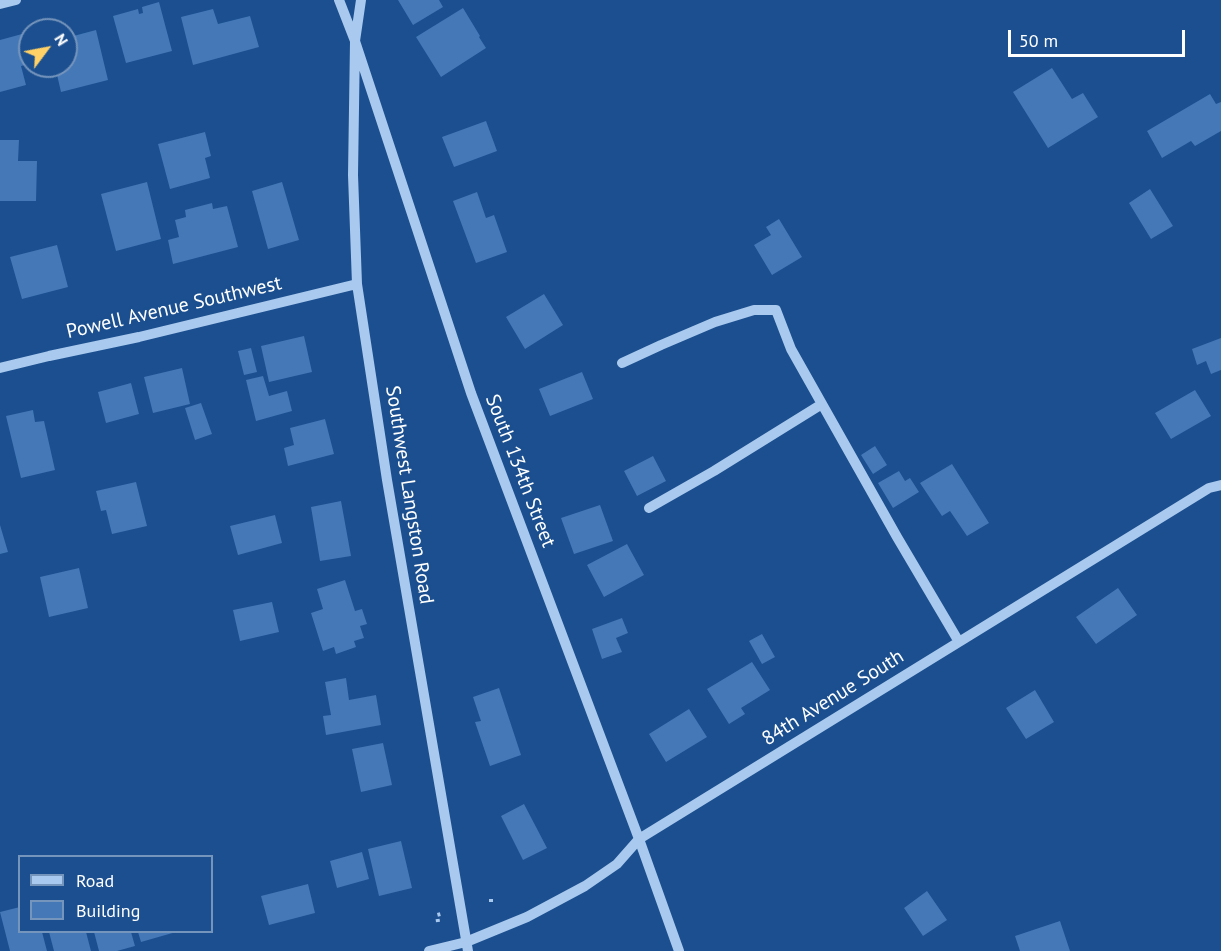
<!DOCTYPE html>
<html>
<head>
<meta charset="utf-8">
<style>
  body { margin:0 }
  #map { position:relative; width:1221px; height:951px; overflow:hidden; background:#1b4f8f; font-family:"PT Sans",sans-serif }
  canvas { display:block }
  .legend { position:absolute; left:18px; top:855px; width:195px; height:78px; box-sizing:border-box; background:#1b4f8f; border:2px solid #7695bc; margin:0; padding:8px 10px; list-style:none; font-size:18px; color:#fff }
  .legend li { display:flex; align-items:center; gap:12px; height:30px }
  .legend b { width:30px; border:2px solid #7695bc }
  .north { position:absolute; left:18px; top:18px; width:60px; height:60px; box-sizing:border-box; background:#1b4f8f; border:2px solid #7695bc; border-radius:50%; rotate:58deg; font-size:16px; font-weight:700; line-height:24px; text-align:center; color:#fff }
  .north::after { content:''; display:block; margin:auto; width:21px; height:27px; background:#ffd166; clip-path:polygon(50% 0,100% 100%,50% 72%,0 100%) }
  .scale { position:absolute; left:1008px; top:30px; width:177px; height:27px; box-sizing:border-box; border:3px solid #fff; border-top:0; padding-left:8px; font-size:18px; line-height:21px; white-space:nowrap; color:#fff; -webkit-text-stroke:4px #1b4f8f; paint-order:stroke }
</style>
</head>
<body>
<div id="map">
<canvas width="1221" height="951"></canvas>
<ul class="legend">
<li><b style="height:8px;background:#a9c9ee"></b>Road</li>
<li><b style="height:16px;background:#4478b7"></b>Building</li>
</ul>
<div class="north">N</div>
<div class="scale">50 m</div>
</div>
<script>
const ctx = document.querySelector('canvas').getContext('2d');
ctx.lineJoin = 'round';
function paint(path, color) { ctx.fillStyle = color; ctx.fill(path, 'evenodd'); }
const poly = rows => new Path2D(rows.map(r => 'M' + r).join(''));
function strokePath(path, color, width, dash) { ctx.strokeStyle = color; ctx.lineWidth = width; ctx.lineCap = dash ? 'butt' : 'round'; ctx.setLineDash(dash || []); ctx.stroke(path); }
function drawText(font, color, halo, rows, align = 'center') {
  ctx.font = font + ' "PT Sans",sans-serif'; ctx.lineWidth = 4.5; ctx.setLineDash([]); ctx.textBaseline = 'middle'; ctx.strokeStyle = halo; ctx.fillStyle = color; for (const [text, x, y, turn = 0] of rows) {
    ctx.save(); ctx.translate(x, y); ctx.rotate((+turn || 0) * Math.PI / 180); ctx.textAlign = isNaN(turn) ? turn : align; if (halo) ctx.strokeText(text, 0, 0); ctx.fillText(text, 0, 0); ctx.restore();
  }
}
paint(poly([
  [398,0,439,0,443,7,413,25],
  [159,2,172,51,126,63,113,16,138,9,139,14,143,13,142,7],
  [463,8,480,36,479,37,486,48,441,77,416,37],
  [213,9,218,24,250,16,259,47,193,65,181,17],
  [96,30,108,80,61,92,55,66,66,66,66,55,68,55,66,46,66,38],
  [22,34,29,64,21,66,26,85,0,92,0,40],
  [1052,68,1072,99,1083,93,1098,117,1048,148,1013,92],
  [1210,94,1216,104,1221,102,1221,131,1195,146,1191,141,1162,158,1147,131],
  [486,121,497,151,454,167,442,137],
  [205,132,211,156,205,158,210,178,170,189,158,144],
  [0,140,19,140,18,161,37,161,36,201,0,201],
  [147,182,161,239,116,251,101,194],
  [282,182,299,240,268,249,252,191],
  [1150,189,1173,226,1151,239,1129,203],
  [477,192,486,218,494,215,507,252,476,263,453,201],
  [212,203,213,209,227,206,238,247,173,264,168,240,179,237,175,220,186,217,185,210],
  [779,219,802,257,772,275,754,245,771,235,766,227],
  [57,245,68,287,22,299,10,257],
  [544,294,563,325,525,349,506,317],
  [304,336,312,372,269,382,261,346],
  [1221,338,1221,370,1211,374,1206,361,1197,365,1192,349],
  [251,348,257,372,244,375,238,351],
  [182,368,190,404,153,413,144,377],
  [582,372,593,399,550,416,539,389],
  [263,376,269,396,287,391,292,411,256,421,246,380],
  [131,383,139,414,106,423,98,392],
  [1195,390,1211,416,1171,439,1155,413],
  [201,403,212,434,195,440,185,408],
  [33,410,35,422,44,421,55,470,21,478,6,416],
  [325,419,334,454,288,466,284,448,294,445,290,428],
  [875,446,887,465,873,474,861,455],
  [653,456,666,481,637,496,624,471],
  [952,464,989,523,967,536,950,511,942,516,920,483],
  [899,471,905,481,910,478,919,492,893,508,878,483],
  [136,482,147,526,112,534,106,510,101,511,96,491],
  [341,501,351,556,320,561,311,507],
  [600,505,613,541,574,554,561,518],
  [275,515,282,543,238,555,230,526],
  [0,525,8,552,0,554],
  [627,544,644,575,604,597,587,565],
  [79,568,88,608,49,617,40,577],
  [345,580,355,611,362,609,367,624,360,626,364,638,354,641,356,647,336,654,334,647,323,651,311,613,323,609,317,589],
  [1118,588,1137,615,1096,644,1076,617],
  [272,602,279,632,240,641,233,610],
  [622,618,628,633,616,638,622,652,602,659,592,629],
  [762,634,775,657,762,664,749,641],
  [752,662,770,690,741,708,745,714,729,724,707,689],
  [346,678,349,700,376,695,381,725,326,735,323,716,331,715,325,682],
  [499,688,521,755,490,766,475,722,481,721,473,697],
  [1035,690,1054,722,1026,739,1006,708],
  [689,709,707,737,666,762,649,734],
  [383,743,392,785,361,792,352,749],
  [524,804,547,848,523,860,501,816],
  [401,841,412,888,379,896,368,849],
  [362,852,369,879,337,888,330,861],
  [308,884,315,913,269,925,261,896],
  [927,891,947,920,923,936,904,908],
  [20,907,20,932,42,932,47,951,10,951,0,912],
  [1060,921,1070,951,1020,951,1015,936],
  [49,932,86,932,91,951,54,951],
  [94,932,131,932,135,946,117,951,99,951],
  [138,932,176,932,141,942]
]), '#4478b7');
strokePath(poly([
  [491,902,491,898],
  [438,922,437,915,441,914]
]), '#a9c9ee', 4, [3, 4.5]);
strokePath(poly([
  [339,0,355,41,471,393,639,839,679,951],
  [361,0,355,41,353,175,357,284,387,480,468,951],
  [0,4,16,0],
  [622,363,661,345,715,322,754,310,776,310,791,349,897,537,959,642],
  [0,368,49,356,139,337,357,284],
  [649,508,714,471,822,404],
  [429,951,466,942,527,917,585,886,617,864,639,839,1209,488,1221,485]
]), '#a9c9ee', 10);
drawText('20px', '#fff', '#1b4f8f', [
  ["Powell Avenue Southwest",174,308,-13],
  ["South 134th Street",520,471,69],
  ["Southwest Langston Road",409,495,81],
  ["84th Avenue South",833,698,-32]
]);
</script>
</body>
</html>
